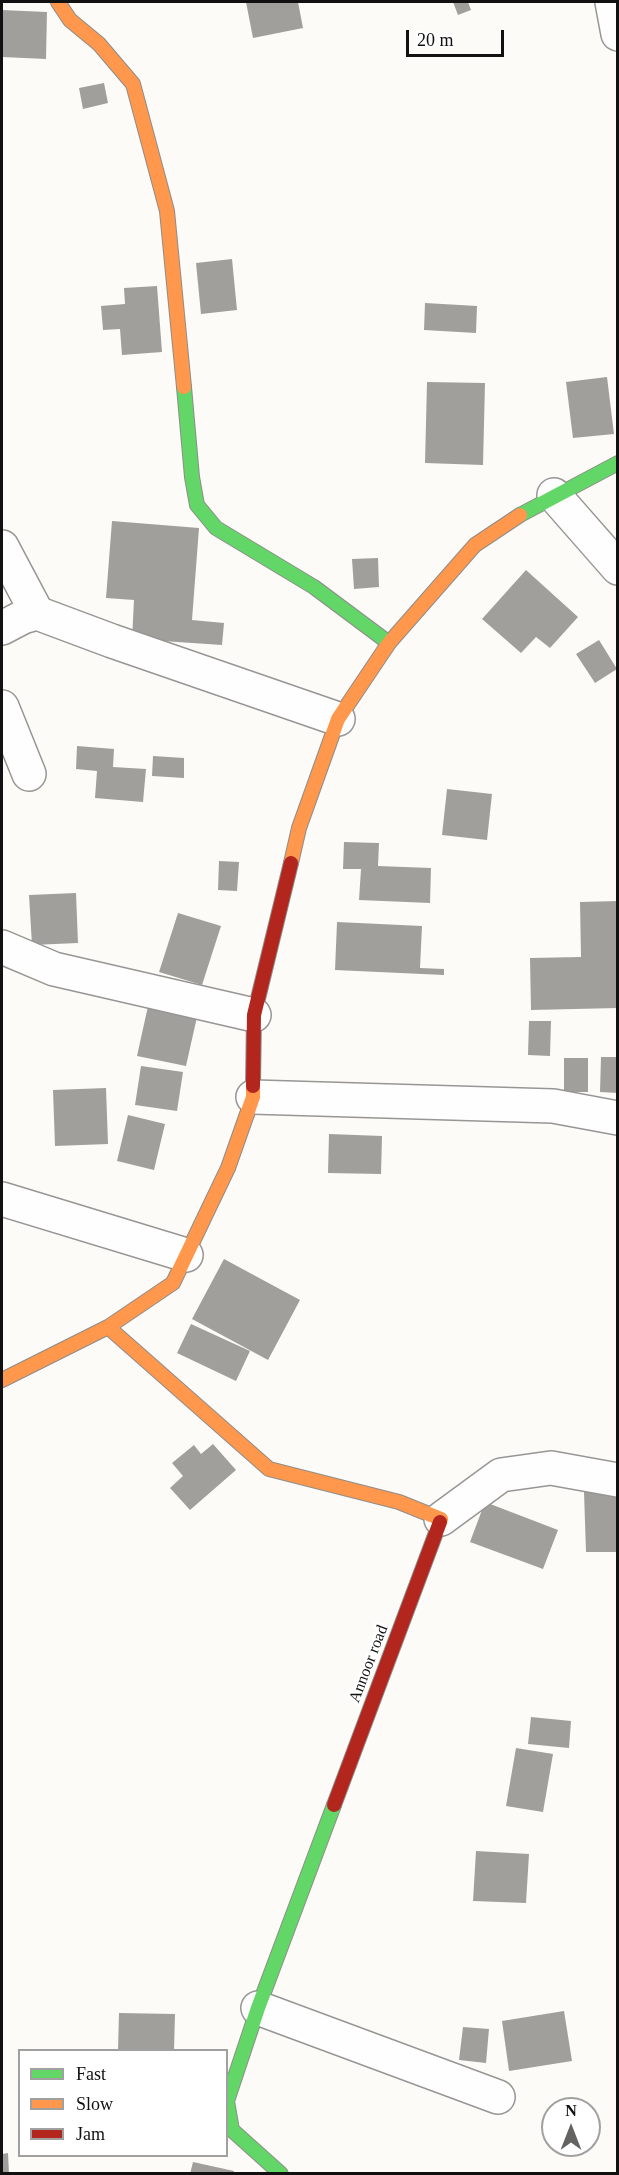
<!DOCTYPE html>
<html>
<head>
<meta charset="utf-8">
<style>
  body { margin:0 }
  #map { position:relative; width:619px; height:2175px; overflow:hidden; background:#fdfbf7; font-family:Georgia,serif }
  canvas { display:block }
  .frame { position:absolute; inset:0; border:3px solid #111; pointer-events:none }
  .legend { position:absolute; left:18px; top:2049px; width:210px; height:108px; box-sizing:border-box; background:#fff; border:2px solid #a0a0a0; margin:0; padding:8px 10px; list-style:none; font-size:18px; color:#111 }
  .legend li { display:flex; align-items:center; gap:12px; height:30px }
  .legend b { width:30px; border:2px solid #a0a0a0 }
  .north { position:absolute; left:541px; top:2097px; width:60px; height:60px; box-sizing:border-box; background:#fff; border:2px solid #a0a0a0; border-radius:50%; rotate:0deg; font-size:16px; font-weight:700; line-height:24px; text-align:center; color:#111 }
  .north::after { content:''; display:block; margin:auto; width:21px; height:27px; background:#646362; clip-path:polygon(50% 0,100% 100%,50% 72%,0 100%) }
  .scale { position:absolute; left:406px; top:30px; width:98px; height:27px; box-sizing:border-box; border:3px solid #111; border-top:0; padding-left:8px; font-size:18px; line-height:21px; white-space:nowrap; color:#111; -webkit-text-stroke:4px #fff; paint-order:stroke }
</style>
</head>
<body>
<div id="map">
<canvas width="619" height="2175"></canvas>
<div class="frame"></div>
<ul class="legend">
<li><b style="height:8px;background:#63d668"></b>Fast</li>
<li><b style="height:8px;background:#ff974d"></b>Slow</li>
<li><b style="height:8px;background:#b3261e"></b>Jam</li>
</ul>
<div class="north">N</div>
<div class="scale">20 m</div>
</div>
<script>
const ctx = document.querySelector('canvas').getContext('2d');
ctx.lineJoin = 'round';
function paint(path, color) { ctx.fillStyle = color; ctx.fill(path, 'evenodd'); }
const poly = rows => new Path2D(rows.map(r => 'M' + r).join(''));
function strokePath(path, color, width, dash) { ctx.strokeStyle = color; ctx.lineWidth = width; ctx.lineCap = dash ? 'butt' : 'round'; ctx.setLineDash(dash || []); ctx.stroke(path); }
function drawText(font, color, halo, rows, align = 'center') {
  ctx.font = font + ' Georgia,serif'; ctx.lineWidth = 6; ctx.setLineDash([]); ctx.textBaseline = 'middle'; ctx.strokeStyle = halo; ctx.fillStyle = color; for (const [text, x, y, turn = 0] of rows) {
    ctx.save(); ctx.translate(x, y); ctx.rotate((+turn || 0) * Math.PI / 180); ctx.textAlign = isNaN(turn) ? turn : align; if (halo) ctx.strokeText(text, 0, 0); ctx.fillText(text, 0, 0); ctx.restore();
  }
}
paint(poly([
  [246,2,298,2,303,28,253,38],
  [453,2,468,2,471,10,458,15],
  [2,10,47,12,46,59,2,57],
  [104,83,108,103,83,109,79,88],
  [232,259,237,310,201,314,196,263],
  [157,286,162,352,122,355,120,329,103,330,101,306,125,304,124,288],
  [425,303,477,306,476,333,424,330],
  [607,377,614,434,573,438,566,382],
  [427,382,485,383,483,465,425,463],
  [112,521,199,528,192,620,224,623,222,645,132,639,134,600,106,598],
  [378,558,379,587,354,589,352,559],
  [526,570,578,617,550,648,536,637,521,653,482,619],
  [599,640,617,669,595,683,576,654],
  [77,746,114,749,113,767,146,769,143,802,95,798,97,771,76,769],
  [153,756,184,758,184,778,152,776],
  [447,789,492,794,487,840,442,835],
  [344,842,379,843,378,866,431,868,430,903,359,900,361,869,343,869],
  [219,861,239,862,237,891,218,890],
  [76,893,78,943,32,945,29,895],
  [618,901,618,1008,531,1010,530,958,581,957,580,902],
  [178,913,221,926,202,985,159,972],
  [337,922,422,926,420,968,444,969,444,975,335,970],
  [150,997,199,1008,186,1066,137,1056],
  [529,1021,551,1021,550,1056,528,1055],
  [601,1057,618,1057,618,1093,600,1092],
  [564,1058,588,1058,588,1092,564,1092],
  [141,1066,183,1072,177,1111,135,1105],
  [106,1088,108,1144,55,1146,53,1090],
  [128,1115,165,1124,154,1170,117,1161],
  [329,1134,382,1136,381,1174,328,1173],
  [224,1259,300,1300,268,1360,192,1319],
  [191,1324,250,1351,236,1381,177,1353],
  [213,1444,236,1470,190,1510,170,1488,183,1476,172,1463,194,1445,201,1454],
  [584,1492,618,1492,618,1552,586,1552],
  [485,1502,558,1530,543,1569,470,1542],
  [531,1717,571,1721,569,1748,528,1744],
  [516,1748,553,1754,543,1812,506,1806],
  [476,1851,529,1854,526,1903,473,1901],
  [564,2011,572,2061,509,2071,502,2021],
  [119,2013,175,2014,174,2050,118,2050],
  [463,2027,489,2029,486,2063,459,2060],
  [8,2153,9,2174,2,2174,2,2154],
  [193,2162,234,2171,233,2174,190,2174]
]), '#a19f9c');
const street = poly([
  [612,2,618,34],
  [554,495,618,568],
  [2,547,37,613,112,641,338,719],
  [2,628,23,617,37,613],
  [2,707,29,774],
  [2,947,54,969,254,1015],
  [253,1097,553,1106,618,1118],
  [2,1199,186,1255],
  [441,1519,501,1475,551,1468,618,1480],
  [258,2008,498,2097]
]);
const fast = poly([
  [184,387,192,477,197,505,216,528,314,587,389,643],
  [520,515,618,463],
  [281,2174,232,2130,227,2101,258,2008,334,1805]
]);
const slow = poly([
  [58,2,70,20,99,44,133,84,167,211,184,387],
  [291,863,299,828,338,719,389,643,475,545,520,515],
  [108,1327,269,1469,399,1502,441,1519,440,1522],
  [2,1380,108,1327,173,1283,228,1168,253,1097,253,1086]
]);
const jam = poly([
  [253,1086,254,1015,291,863],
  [334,1805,440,1522]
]);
strokePath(street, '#979695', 36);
strokePath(fast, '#8e8d8b', 16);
strokePath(slow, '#8e8d8b', 16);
strokePath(jam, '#8e8d8b', 16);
strokePath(street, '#fffefe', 33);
strokePath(fast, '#63d668', 14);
strokePath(slow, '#ff974d', 14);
strokePath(jam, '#b3261e', 14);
drawText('16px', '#111', '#fff', [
  ["Annoor road",369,1664,-69]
]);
</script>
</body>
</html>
